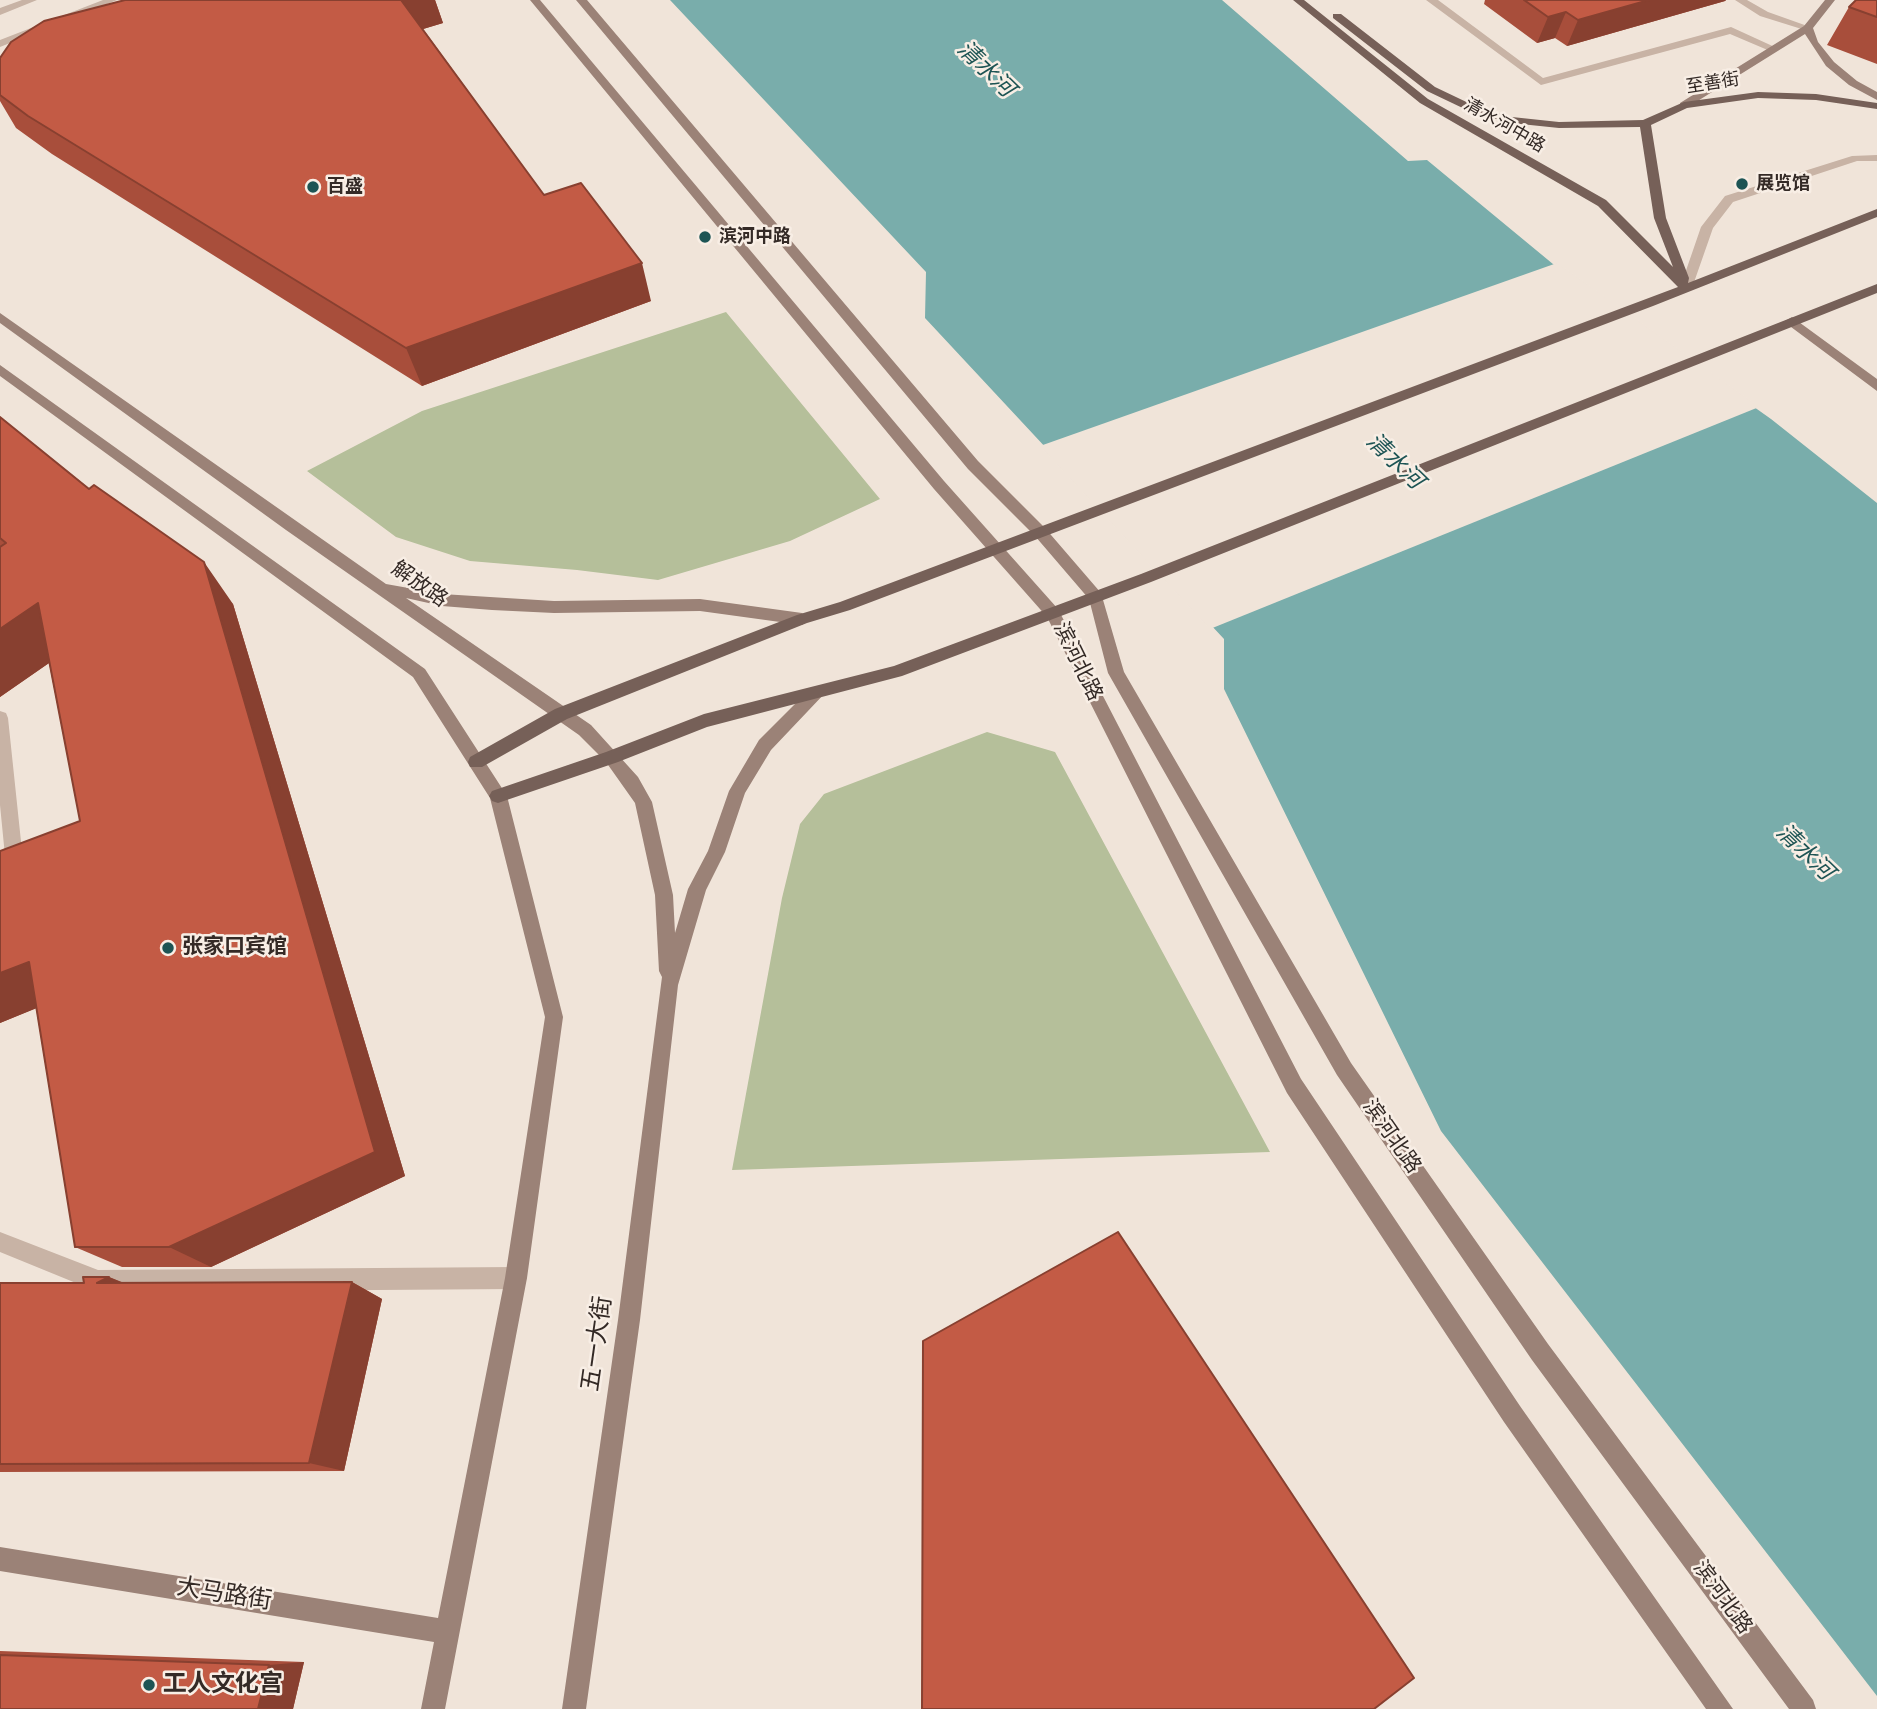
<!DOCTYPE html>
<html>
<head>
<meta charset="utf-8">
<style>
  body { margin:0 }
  canvas { display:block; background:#f0e4d9 }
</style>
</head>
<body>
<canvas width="1877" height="1709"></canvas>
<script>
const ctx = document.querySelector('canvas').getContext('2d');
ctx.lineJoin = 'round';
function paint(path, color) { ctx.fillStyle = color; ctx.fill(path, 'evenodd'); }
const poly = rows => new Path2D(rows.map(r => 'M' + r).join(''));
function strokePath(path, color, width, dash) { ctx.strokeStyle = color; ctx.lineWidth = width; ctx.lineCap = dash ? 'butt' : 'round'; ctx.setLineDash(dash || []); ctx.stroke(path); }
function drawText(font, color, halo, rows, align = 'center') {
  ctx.font = font + ' Poppins,"Noto Sans SC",sans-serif'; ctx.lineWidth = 5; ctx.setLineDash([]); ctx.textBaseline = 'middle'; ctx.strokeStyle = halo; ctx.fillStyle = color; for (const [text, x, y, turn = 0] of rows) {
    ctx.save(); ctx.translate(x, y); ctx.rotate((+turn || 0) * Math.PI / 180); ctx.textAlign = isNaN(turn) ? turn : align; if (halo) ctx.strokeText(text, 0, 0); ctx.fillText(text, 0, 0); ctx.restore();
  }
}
paint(poly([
  [726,312,880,499,790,541,658,580,577,570,470,561,396,537,307,471,422,411],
  [987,732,1055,752,1270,1152,732,1170,782,898,800,824,824,794]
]), '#b5bf9a');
paint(poly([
  [670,0,1222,0,1408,161,1427,160,1559,269,1771,419,1877,503,1877,1696,1441,1131,1224,689,1224,639,925,318,926,272]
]), '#79adab');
paint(poly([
  [1557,263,1759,407,1210,629,1040,446]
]), '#f0e4d9');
paint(poly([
  [1735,0,1747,0,1768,12,1813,28,1808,31,1760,16,1735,0],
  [1877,155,1877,161,1857,161,1733,202,1713,228,1692,288,1686,292,1681,291,1680,288,1701,227,1725,196,1852,156,1877,155],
  [0,711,6,713,8,718,24,870,21,875,0,885,0,869,6,866,0,805,0,711],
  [0,1232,98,1270,516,1267,523,1271,527,1278,523,1285,516,1289,98,1292,0,1252,0,1232]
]), '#c8b3a5');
paint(poly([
  [22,0,37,0,0,15,0,8,22,0],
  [103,0,117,0,0,47,0,40,103,0],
  [1426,0,1438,0,1543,78,1731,27,1779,49,1770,51,1730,34,1541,85,1426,0]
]), '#c8b3a5');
paint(poly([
  [530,0,540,0,944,481,1058,609,1301,1079,1520,1406,1733,1709,1706,1709,1504,1422,1287,1093,1047,617,934,489,530,0],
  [576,0,587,0,978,461,1045,528,1101,593,1124,672,1351,1063,1548,1344,1813,1700,1816,1709,1789,1709,1532,1360,1337,1075,1108,673,1089,599,1035,536,968,469,576,0],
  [1825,0,1835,0,1813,28,1818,42,1834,62,1857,81,1877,92,1877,100,1849,85,1826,66,1805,34,1688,107,1680,107,1680,103,1804,26,1825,0],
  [0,313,386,584,442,594,554,601,700,599,802,613,810,619,802,625,700,611,554,613,492,610,442,606,406,598,591,725,638,777,652,802,673,895,675,933,688,889,708,851,729,791,759,740,812,687,824,687,826,692,771,750,745,793,725,852,706,890,678,985,640,1320,586,1709,562,1709,618,1320,662,977,659,971,655,895,635,803,606,762,579,735,286,530,0,323,0,313],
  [1792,317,1877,379,1877,391,1787,324,1785,321,1792,317],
  [0,365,425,669,507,796,563,1017,527,1278,445,1709,421,1709,434,1642,0,1571,0,1547,438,1618,505,1278,545,1017,490,798,413,677,0,376,0,365]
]), '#9b8277');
paint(poly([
  [1293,0,1304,0,1428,99,1606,200,1673,267,1654,218,1640,127,1559,128,1511,123,1471,112,1427,91,1333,18,1333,14,1341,14,1435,87,1479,108,1512,117,1559,122,1643,120,1684,102,1758,92,1816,94,1877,103,1877,109,1816,100,1758,98,1687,108,1651,125,1666,218,1689,278,1688,283,1877,209,1877,217,1653,306,850,610,807,623,567,719,482,767,470,767,468,762,470,757,555,709,797,615,840,602,1678,287,1598,206,1420,103,1293,0],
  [1877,284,1877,293,1151,582,902,676,707,727,618,762,498,803,492,801,489,796,492,791,606,752,704,714,894,666,1141,574,1877,284]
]), '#766058');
paint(poly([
  [125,0,435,0,443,23,423,29,544,195,651,301,422,386,52,154,16,128,0,101,0,58],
  [1485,0,1726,0,1725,1,1567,46,1555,38,1537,43,1484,4],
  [1877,0,1877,64,1827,45,1849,7],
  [0,417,233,604,405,1176,211,1267,122,1267,75,1247,36,1008,0,1023,0,851,80,821,49,663,0,697],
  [109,1277,123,1283,352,1282,382,1299,344,1471,0,1472,0,1283,84,1283],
  [0,1651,304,1662,293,1709,0,1709]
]), '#a84e3b');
paint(poly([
  [399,0,435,0,443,23,410,33],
  [1649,0,1726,0,1725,1,1567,46,1578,20],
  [1566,12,1555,38,1537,43,1548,17],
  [642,263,651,301,422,386,406,348],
  [204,562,233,604,405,1176,211,1267,169,1247],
  [38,603,75,645,0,697,0,629],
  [29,962,74,993,0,1023,0,973],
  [109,1277,152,1294,97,1283],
  [352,1282,382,1299,344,1471,309,1463],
  [304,1662,293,1709,258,1709,269,1665]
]), '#884030');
const building = poly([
  [125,0,401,0,544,195,581,183,642,263,406,348,28,116,0,95,0,58,11,42,44,21,125,0],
  [1524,0,1649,0,1578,20,1566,12,1548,17,1524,0],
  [1856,0,1877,0,1877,17,1849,7,1856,0],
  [0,417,89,489,94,485,204,562,375,1152,169,1247,75,1247,29,962,0,973,0,851,80,821,38,603,0,629,0,547,6,543,0,538,0,417],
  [1118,1232,1414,1678,1374,1709,922,1709,923,1341,1118,1232],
  [83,1277,109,1277,97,1283,352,1282,309,1463,0,1464,0,1283,84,1283,83,1277],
  [0,1655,269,1665,258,1709,0,1709,0,1655]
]);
paint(building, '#c35b45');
strokePath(building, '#884030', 2);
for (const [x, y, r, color] of [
  [1742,184,7,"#1d5454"],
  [313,187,7,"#1d5454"],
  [705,237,7,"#1d5454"],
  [168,948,7,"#1d5454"],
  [149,1685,7,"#1d5454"]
]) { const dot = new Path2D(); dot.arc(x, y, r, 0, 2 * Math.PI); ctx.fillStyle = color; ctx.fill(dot); strokePath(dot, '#f8eee5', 2.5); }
drawText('18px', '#342a26', '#f8eee5', [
  ["至善街",1713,84,-9],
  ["清水河中路",1504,126,30]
]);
drawText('bold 18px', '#342a26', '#f8eee5', [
  ["展览馆",1756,184],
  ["百盛",327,187],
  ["滨河中路",719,237]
], 'left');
drawText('21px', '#342a26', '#f8eee5', [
  ["解放路",419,585,35],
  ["滨河北路",1077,662,64],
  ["滨河北路",1391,1137,55],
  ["滨河北路",1722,1598,54]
]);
drawText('bold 21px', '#342a26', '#f8eee5', [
  ["张家口宾馆",182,948]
], 'left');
drawText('italic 23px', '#1d5454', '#f8eee5', [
  ["清水河",985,70,44],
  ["清水河",1394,462,44],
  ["清水河",1804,853,44]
]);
drawText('24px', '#342a26', '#f8eee5', [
  ["五一大街",598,1344,-82],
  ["大马路街",224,1595,9]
]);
drawText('bold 24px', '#342a26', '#f8eee5', [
  ["工人文化宫",163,1685]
], 'left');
</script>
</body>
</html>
